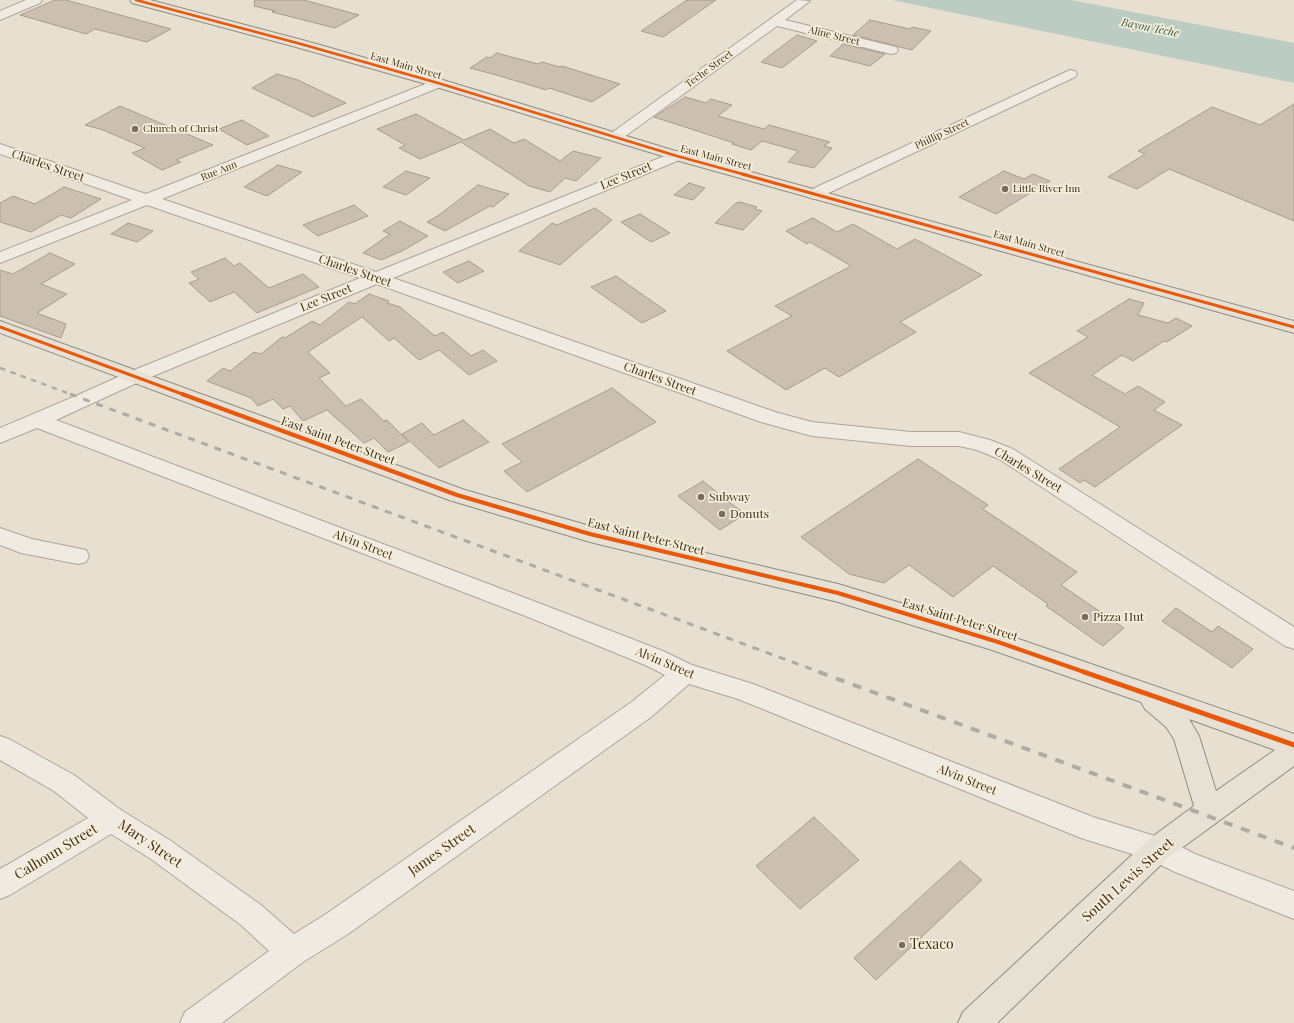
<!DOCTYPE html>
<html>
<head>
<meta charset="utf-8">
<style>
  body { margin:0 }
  canvas { display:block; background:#e7e0d1 }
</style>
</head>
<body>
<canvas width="1294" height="1023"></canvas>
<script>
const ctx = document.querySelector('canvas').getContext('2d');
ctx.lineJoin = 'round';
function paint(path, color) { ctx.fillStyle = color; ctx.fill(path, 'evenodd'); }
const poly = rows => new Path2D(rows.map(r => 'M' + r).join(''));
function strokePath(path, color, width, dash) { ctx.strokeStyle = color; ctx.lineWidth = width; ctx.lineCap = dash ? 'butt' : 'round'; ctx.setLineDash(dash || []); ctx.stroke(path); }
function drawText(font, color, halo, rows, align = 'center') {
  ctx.font = font + ' "Playfair Display",serif'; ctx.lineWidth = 3.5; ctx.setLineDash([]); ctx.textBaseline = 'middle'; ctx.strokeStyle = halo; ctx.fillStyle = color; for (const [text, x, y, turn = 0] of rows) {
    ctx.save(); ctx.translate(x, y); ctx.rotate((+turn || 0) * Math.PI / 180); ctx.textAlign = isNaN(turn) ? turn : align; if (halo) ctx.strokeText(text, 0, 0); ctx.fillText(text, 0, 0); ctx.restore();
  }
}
paint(poly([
  [892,0,1071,0,1294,43,1294,83]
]), '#bcccc2');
const building = poly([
  [55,0,66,0,171,29,147,42,95,29,86,34,20,15,55,0],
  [255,0,304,0,359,15,335,28,272,12,275,11,254,6,255,0],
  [687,0,716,0,663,37,641,31,687,0],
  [870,20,910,29,912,27,931,31,912,50,853,35,870,20],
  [797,35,817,41,782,68,761,62,797,35],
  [843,44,885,54,870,66,830,56,843,44],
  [497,53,538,64,542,62,560,67,562,66,620,84,592,102,549,88,546,90,500,76,470,68,487,57,490,58,497,53],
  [277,74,298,80,346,103,313,117,252,88,277,74],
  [685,97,706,103,711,99,732,105,718,116,764,129,769,125,830,142,824,146,832,148,814,168,788,162,798,151,762,141,751,150,732,144,734,143,654,117,685,97],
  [1294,104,1294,221,1169,169,1137,189,1108,177,1145,154,1138,151,1212,107,1260,125,1294,104],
  [120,106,213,145,176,160,181,162,162,170,132,153,145,148,103,130,85,125,120,106],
  [416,114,464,140,490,129,514,143,524,139,560,161,573,151,601,158,576,181,565,178,550,192,529,186,461,142,420,159,399,148,405,145,377,129,416,114],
  [242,120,269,136,247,145,219,129,242,120],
  [278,165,302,172,267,196,244,187,278,165],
  [406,171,430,178,406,195,383,187,406,171],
  [1004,171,1024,179,1033,174,1050,181,996,214,959,197,1004,171],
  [689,183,705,188,693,200,674,195,689,183],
  [478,185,509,194,493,207,490,206,445,231,427,222,439,215,478,185],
  [64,187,101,199,71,218,61,215,31,232,0,222,0,203,13,196,35,204,64,187],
  [740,202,757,207,755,209,762,211,743,230,715,223,736,203,740,202],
  [354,205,368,216,318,236,303,225,354,205],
  [595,208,612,220,560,265,519,251,552,223,557,225,595,208],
  [640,214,670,233,651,242,621,222,640,214],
  [813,218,837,232,853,224,897,249,915,239,982,275,900,322,916,332,839,377,825,368,786,390,727,351,792,316,775,306,851,266,810,242,807,244,786,231,813,218],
  [400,221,428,236,402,251,381,260,363,253,390,234,383,231,400,221],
  [128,223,153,231,137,242,111,234,128,223],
  [50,253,75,264,41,284,67,294,37,313,66,324,61,338,0,316,0,270,13,274,50,253],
  [225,258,234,266,240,263,269,288,303,274,319,287,257,313,234,292,210,302,189,283,199,279,191,272,225,258],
  [469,261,484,271,458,283,443,272,469,261],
  [616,276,666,311,642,323,591,287,616,276],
  [369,294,389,301,387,303,400,307,435,336,443,332,471,356,483,350,497,361,469,375,439,350,419,360,394,338,389,341,362,317,308,352,330,373,319,378,346,406,361,399,384,421,387,420,409,442,388,452,374,438,364,443,327,410,303,421,290,406,283,409,273,399,258,406,251,398,207,381,223,368,230,371,254,352,261,354,282,337,285,338,312,321,320,325,349,302,355,304,369,294],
  [1129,299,1144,303,1138,315,1168,323,1176,318,1192,326,1167,342,1164,341,1133,361,1122,355,1092,375,1125,394,1138,386,1165,402,1154,410,1182,425,1095,487,1084,480,1080,483,1059,469,1120,427,1029,373,1088,337,1077,331,1129,299],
  [612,388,656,422,527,492,504,471,522,462,502,444,612,388],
  [463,420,489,442,439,468,402,434,422,423,434,435,463,420],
  [918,459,988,505,983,509,1077,572,1061,585,1124,628,1103,646,1046,606,1048,604,993,566,953,597,909,565,884,583,849,574,801,537,918,459],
  [703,481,724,498,745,514,720,530,678,496,703,481],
  [1176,608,1212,632,1218,626,1253,649,1232,668,1162,621,1176,608],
  [814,817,859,860,800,909,756,866,814,817],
  [960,861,982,880,876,980,854,958,960,861]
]);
paint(building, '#cbbfb2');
strokePath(building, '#a89c90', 1);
const minor = poly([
  [26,0,42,0,40,3,0,20,0,11,26,0],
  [797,0,810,1,785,20,896,47,898,50,896,53,891,54,777,26,620,140,615,141,610,140,608,137,610,134,797,0],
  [1070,70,1075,71,1077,74,1075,77,820,197,814,199,808,197,806,194,808,191,1070,70],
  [438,79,443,80,445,83,443,86,162,199,376,272,672,153,677,151,682,153,685,156,682,159,393,278,775,412,812,422,911,432,959,432,990,440,1013,449,1294,627,1294,649,1285,646,999,459,977,450,959,446,911,446,812,436,761,422,377,284,141,381,56,420,544,605,663,651,692,665,753,684,1093,817,1168,840,1195,854,1294,891,1294,919,1175,872,1151,860,1081,838,738,699,689,684,651,717,348,934,303,962,222,1023,180,1023,185,1012,269,951,241,925,151,859,111,834,10,895,0,899,0,869,88,818,54,791,0,760,0,736,9,739,74,775,121,810,171,841,261,905,294,934,326,914,633,701,665,675,645,665,528,617,37,428,0,443,0,428,78,395,127,373,360,278,147,205,0,263,0,252,132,200,0,154,0,144,146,194,438,79],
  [0,528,32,539,86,550,89,556,86,562,78,564,21,553,0,545,0,528]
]);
const major = poly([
  [130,0,150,0,306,41,443,80,682,153,1294,321,1294,333,672,159,433,86,296,47,132,3,130,0],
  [0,321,465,490,590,526,838,584,1007,635,1294,734,1294,766,1168,858,997,1023,958,1023,963,1012,1148,840,1194,806,1174,739,1166,727,1145,709,1141,702,992,650,838,602,590,542,449,500,0,333,0,321],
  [1189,719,1275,750,1216,791,1199,736,1189,719]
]);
strokePath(minor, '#ada599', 2);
strokePath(major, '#928b80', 2);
paint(minor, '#efebe3');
paint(major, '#e6e1d4');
strokePath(poly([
  [0,368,73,395]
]), '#afaaa2', 2.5, [5.5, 5.5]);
strokePath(poly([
  [70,394,822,673]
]), '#afaaa2', 3, [7, 7]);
strokePath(poly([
  [819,672,1294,848]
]), '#afaaa2', 4, [9, 9]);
strokePath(poly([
  [136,0,301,44,438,83,677,156,746,175]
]), '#e8590c', 2.5);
strokePath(poly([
  [742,174,1294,327],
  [0,327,185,395]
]), '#e8590c', 3);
strokePath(poly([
  [182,394,457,495,590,534,838,593,998,642,1087,673]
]), '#e8590c', 4);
strokePath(poly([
  [1084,672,1294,745]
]), '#e8590c', 5);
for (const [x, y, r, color] of [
  [135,129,4,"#786c5e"],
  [1005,189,4,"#786c5e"],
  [701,497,4,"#786c5e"],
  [722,514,4,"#786c5e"],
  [1085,617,4,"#786c5e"],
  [902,945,4,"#786c5e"]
]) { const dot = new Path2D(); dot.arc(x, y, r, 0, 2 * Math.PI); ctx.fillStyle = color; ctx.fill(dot); strokePath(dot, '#f7eed8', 1.5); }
drawText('10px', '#3d2e20', '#f7eed8', [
  ["Aline Street",834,36,14],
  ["East Main Street",406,66,16],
  ["Teche Street",709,69,-36],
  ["Phillip Street",942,134,-25],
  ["East Main Street",716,158,15],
  ["Rue Ann",219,171,-22],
  ["East Main Street",1029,244,16]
]);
drawText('10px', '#3d2e20', '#f7eed8', [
  ["Church of Christ",143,129],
  ["Little River Inn",1013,189]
], 'left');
drawText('italic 11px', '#2f5d5a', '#f7eed8', [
  ["Bayou Teche",1150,28,11]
]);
drawText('12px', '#3d2e20', '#f7eed8', [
  ["Charles Street",48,166,19],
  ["Lee Street",626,176,-22],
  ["Charles Street",355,271,19],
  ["Lee Street",326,298,-22],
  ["Charles Street",660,379,20],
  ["East Saint Peter Street",338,441,20],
  ["Charles Street",1028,470,31],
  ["East Saint Peter Street",646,537,14],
  ["Alvin Street",363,545,21],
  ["East Saint Peter Street",960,620,17],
  ["Alvin Street",665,663,23],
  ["Alvin Street",967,780,22]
]);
drawText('12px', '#3d2e20', '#f7eed8', [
  ["Subway",709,497],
  ["Donuts",730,514],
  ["Pizza Hut",1093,617]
], 'left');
drawText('14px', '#3d2e20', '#f7eed8', [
  ["Mary Street",150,844,34],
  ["James Street",442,850,-35],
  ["Calhoun Street",56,852,-31],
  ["South Lewis Street",1128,880,-42]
]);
drawText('14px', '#3d2e20', '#f7eed8', [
  ["Texaco",910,945]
], 'left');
</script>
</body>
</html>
